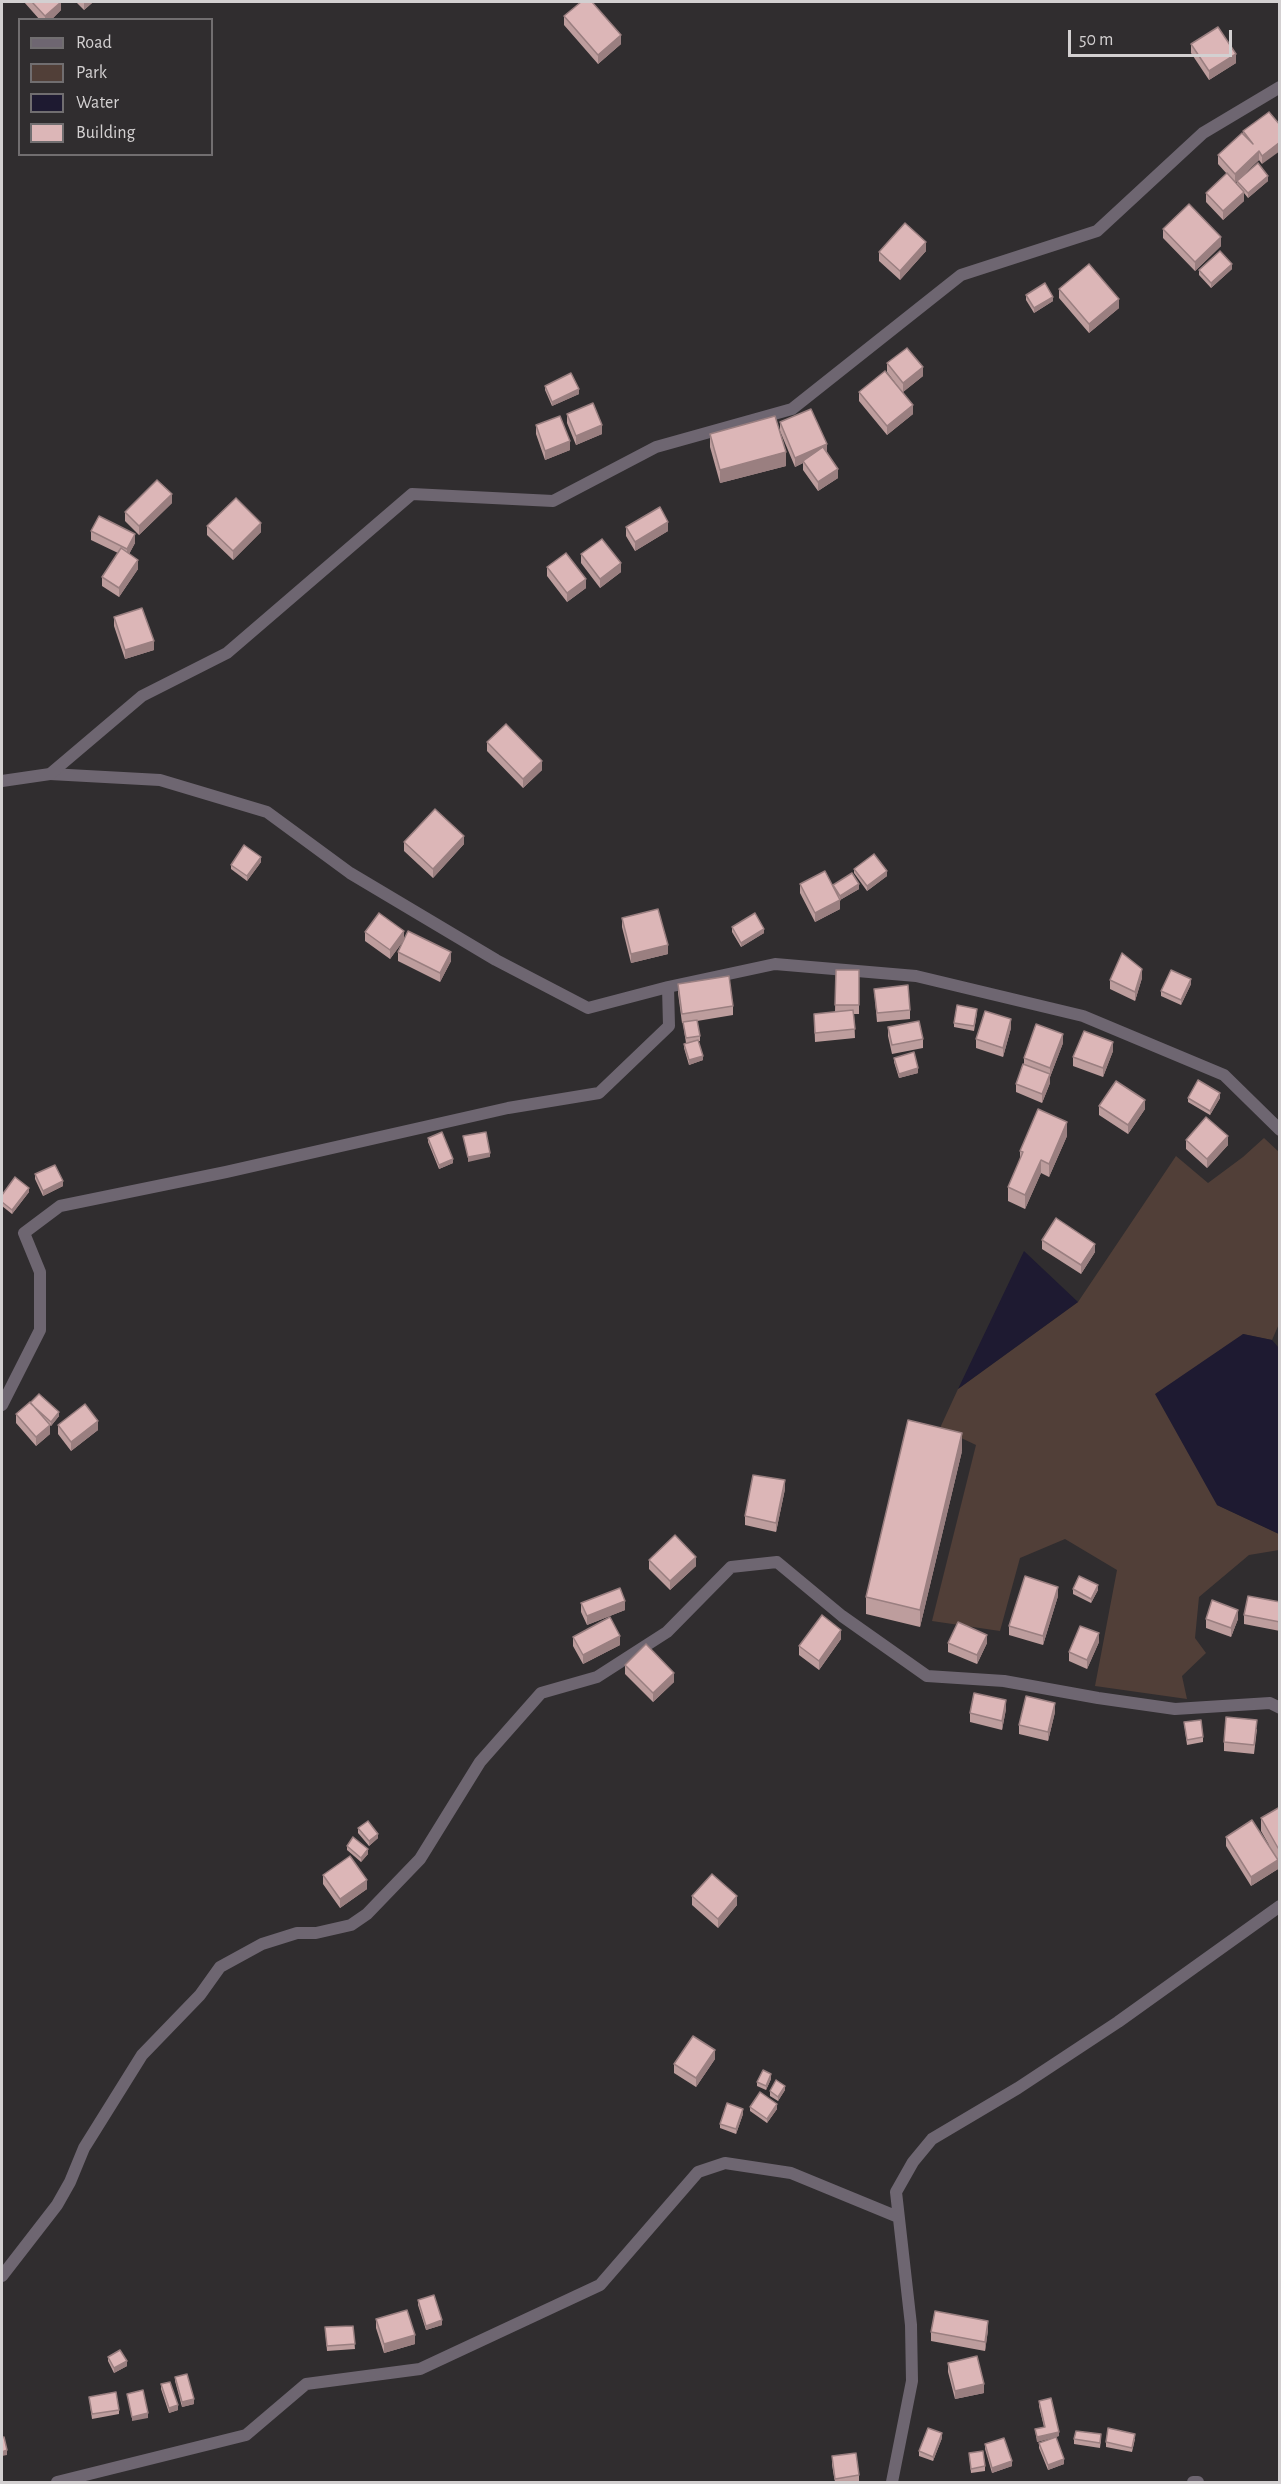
<!DOCTYPE html>
<html>
<head>
<meta charset="utf-8">
<style>
  body { margin:0 }
  #map { position:relative; width:1281px; height:2484px; overflow:hidden; background:#302d2f; font-family:"Alegreya Sans",sans-serif }
  canvas { display:block }
  .frame { position:absolute; inset:0; border:3px solid #d3d0d1; pointer-events:none }
  .legend { position:absolute; left:18px; top:18px; width:195px; height:138px; box-sizing:border-box; background:#302d2f; border:2px solid #716e70; margin:0; padding:8px 10px; list-style:none; font-size:18px; color:#d3d0d1 }
  .legend li { display:flex; align-items:center; gap:12px; height:30px }
  .legend b { width:30px; border:2px solid #716e70 }
  .scale { position:absolute; left:1068px; top:30px; width:164px; height:27px; box-sizing:border-box; border:3px solid #d3d0d1; border-top:0; padding-left:8px; font-size:18px; line-height:21px; white-space:nowrap; color:#d3d0d1; -webkit-text-stroke:4px #302d2f; paint-order:stroke }
</style>
</head>
<body>
<div id="map">
<canvas width="1281" height="2484"></canvas>
<div class="frame"></div>
<ul class="legend">
<li><b style="height:8px;background:#6e6671"></b>Road</li>
<li><b style="height:16px;background:#513f38"></b>Park</li>
<li><b style="height:16px;background:#1e1a31"></b>Water</li>
<li><b style="height:16px;background:#dcb6b7"></b>Building</li>
</ul>
<div class="scale">50 m</div>
</div>
<script>
const ctx = document.querySelector('canvas').getContext('2d');
ctx.lineJoin = 'round';
function paint(path, color) { ctx.fillStyle = color; ctx.fill(path, 'evenodd'); }
const poly = rows => new Path2D(rows.map(r => 'M' + r).join(''));
function strokePath(path, color, width, dash) { ctx.strokeStyle = color; ctx.lineWidth = width; ctx.lineCap = dash ? 'butt' : 'round'; ctx.setLineDash(dash || []); ctx.stroke(path); }
paint(poly([
  [1264,1138,1279,1152,1279,1324,1272,1340,1243,1334,1217,1505,1279,1534,1279,1550,1249,1555,1199,1597,1195,1638,1206,1653,1182,1676,1187,1699,1095,1686,1117,1570,1065,1539,1020,1558,1000,1631,932,1621,976,1445,940,1428,958,1389,1078,1302,1176,1156,1208,1183,1243,1157]
]), '#513f38');
paint(poly([
  [1024,1251,1078,1302,958,1389],
  [1243,1334,1272,1340,1279,1348,1279,1534,1217,1505,1155,1394]
]), '#1e1a31');
strokePath(poly([
  [50,774,160,780,267,812,350,873,496,960,588,1008,668,987,775,964,916,976,1083,1016,1224,1075,1280,1130],
  [2,1405,40,1330,40,1272,24,1233,60,1206,226,1172,508,1108,599,1093,669,1026,668,987],
  [2,2276,57,2205,70,2182,84,2148,142,2055,200,1995,220,1967,262,1944,297,1933,316,1933,351,1925,367,1914,420,1859,480,1762,541,1693,597,1677,667,1632,731,1567,777,1562,842,1616,927,1676,1004,1681,1098,1698,1175,1709,1270,1703,1280,1708],
  [57,2482,246,2435,306,2384,420,2369,600,2285,698,2172,725,2163,791,2173,898,2217],
  [892,2482,912,2381,911,2325,896,2192,913,2162,932,2139,1018,2088,1118,2022,1280,1906],
  [1193,2482,1198,2482]
]), '#6e6671', 12);
strokePath(poly([
  [2,781,50,774,142,696,227,653,412,494,553,501,656,447,792,409,961,275,1097,231,1203,133,1280,87]
]), '#6e6671', 12);
paint(poly([
  [24,2,61,2,61,10,51,20,40,20],
  [76,2,92,2,92,3,84,10],
  [564,16,621,44,598,64,564,25],
  [1191,44,1236,63,1209,80,1191,53],
  [1269,112,1262,164,1259,160,1236,182,1237,184,1237,181,1268,181,1248,198,1244,193,1244,201,1223,220,1206,202,1206,193,1227,174,1218,164,1218,155,1243,134,1243,131],
  [1163,229,1221,246,1195,271,1163,238],
  [926,251,900,280,879,261,879,252],
  [1232,269,1211,288,1199,275,1199,270],
  [1059,289,1119,308,1089,333,1059,298],
  [1026,295,1053,301,1034,313,1026,300],
  [887,363,923,376,903,392,913,414,887,435,859,401,859,392,902,392,887,372],
  [545,386,579,394,552,406,545,390],
  [567,414,602,434,576,445,567,423],
  [780,422,827,452,838,478,818,491,803,470,803,463,795,467,780,431],
  [536,425,570,450,545,460,536,434],
  [710,434,786,466,720,483,710,447],
  [172,503,139,535,125,521,125,512],
  [207,526,261,532,233,560,207,535],
  [626,527,668,531,635,551,626,536],
  [91,531,135,543,129,554,138,569,119,597,102,586,102,577,118,553,91,540],
  [581,554,621,572,600,588,581,563],
  [547,567,586,588,567,602,547,576],
  [114,617,154,650,125,659,114,626],
  [487,742,542,770,523,788,487,751],
  [404,842,464,844,433,878,404,851],
  [261,862,247,881,231,869,231,865],
  [854,869,887,876,867,891,854,873],
  [800,884,833,886,859,889,840,900,840,909,815,922,800,893],
  [622,918,668,954,631,963,622,927],
  [732,927,764,933,741,947,732,932],
  [365,932,404,939,451,961,440,982,398,961,398,952,403,941,390,959,365,941],
  [836,970,859,970,859,1014,854,1014,855,1038,815,1042,814,1014,835,1012],
  [1142,978,1135,1001,1110,989,1110,980],
  [678,984,733,1006,733,1015,697,1021,700,1036,700,1041,698,1041,703,1060,689,1065,684,1048,684,1044,686,1043,683,1023,682,1023,678,993],
  [1191,984,1181,1005,1161,996,1161,991],
  [874,989,910,1010,910,1019,877,1022],
  [977,1013,974,1031,954,1027,954,1023],
  [888,1027,923,1039,923,1048,892,1054,888,1036],
  [1011,1028,1003,1057,976,1048,976,1039],
  [1063,1043,1050,1077,1050,1083,1042,1103,1016,1092,1016,1084,1024,1064,1024,1058],
  [1113,1051,1103,1077,1073,1066,1073,1057],
  [894,1058,918,1073,899,1078,894,1062],
  [1188,1098,1220,1098,1210,1115,1188,1102],
  [1099,1106,1145,1109,1128,1134,1099,1115],
  [1067,1136,1049,1177,1041,1173,1025,1209,1008,1201,1008,1187,1020,1160,1020,1151],
  [428,1138,453,1163,439,1169,428,1142],
  [1186,1140,1228,1145,1207,1168,1186,1149],
  [35,1174,63,1186,43,1196,35,1179],
  [29,1192,12,1214,2,1206,2,1195],
  [1042,1240,1095,1252,1081,1274,1042,1249],
  [30,1403,59,1416,51,1426,50,1425,50,1434,36,1446,16,1423,16,1414],
  [58,1425,98,1430,71,1451,58,1434],
  [962,1451,920,1627,866,1614,866,1597],
  [785,1489,776,1532,745,1525,745,1516],
  [649,1560,696,1566,670,1590,649,1569],
  [1073,1589,1098,1590,1091,1603,1073,1594],
  [1058,1596,1043,1645,1009,1635,1009,1626],
  [1280,1602,1280,1631,1244,1624,1244,1615],
  [581,1603,625,1610,587,1625,581,1612],
  [1206,1619,1238,1619,1231,1637,1206,1628],
  [573,1637,620,1645,583,1664,573,1646],
  [841,1639,819,1670,799,1655,799,1646],
  [1099,1642,1087,1669,1069,1661,1069,1652],
  [948,1643,987,1643,977,1664,948,1652],
  [625,1665,674,1682,653,1702,625,1674],
  [1006,1709,1002,1730,970,1722,970,1713],
  [1055,1712,1048,1741,1019,1734,1019,1725],
  [1184,1722,1203,1737,1203,1742,1187,1745],
  [1257,1729,1254,1754,1224,1751,1224,1742],
  [1280,1807,1280,1860,1278,1861,1278,1869,1251,1886,1226,1846,1226,1837,1269,1845,1261,1831,1261,1818],
  [358,1828,378,1838,369,1846,358,1833],
  [347,1846,368,1854,361,1862,347,1850],
  [323,1875,367,1889,340,1908,323,1884],
  [692,1896,737,1905,718,1928,692,1905],
  [715,2059,696,2087,674,2073,674,2064],
  [771,2079,766,2090,757,2086,757,2082],
  [785,2090,778,2101,770,2096,770,2091],
  [750,2107,777,2109,767,2123,750,2111],
  [743,2114,736,2134,720,2128,720,2124],
  [418,2300,442,2325,426,2330,418,2305],
  [376,2319,415,2344,384,2353,376,2328],
  [353,2326,355,2349,327,2351,325,2327],
  [988,2330,985,2351,931,2341,931,2332],
  [108,2357,127,2366,114,2373,108,2361],
  [948,2363,984,2393,955,2399,948,2372],
  [175,2377,194,2404,182,2407,175,2381],
  [161,2384,178,2410,169,2413,161,2389],
  [89,2397,119,2410,119,2414,92,2419],
  [1039,2401,1059,2436,1037,2442,1035,2429,1044,2427,1039,2406],
  [942,2438,933,2461,919,2456,919,2451],
  [1074,2439,1101,2439,1100,2448,1074,2444],
  [1135,2439,1132,2452,1106,2447,1106,2442],
  [1039,2443,1064,2464,1048,2470,1039,2448],
  [985,2444,1012,2466,992,2473,985,2449],
  [969,2453,985,2466,985,2471,971,2473],
  [832,2456,859,2475,859,2482,835,2482,832,2465]
]), '#bd9d9d');
paint(poly([
  [61,2,61,10,51,20,45,20,45,16],
  [84,2,92,2,92,3,84,10],
  [621,35,621,44,598,64,598,55],
  [1236,54,1236,63,1209,80,1209,71],
  [1280,142,1280,151,1262,164,1262,156],
  [1259,151,1259,160,1235,183,1235,174],
  [1268,176,1268,181,1248,198,1248,193],
  [1244,192,1244,201,1223,220,1223,211],
  [1221,237,1221,246,1195,271,1195,262],
  [926,242,926,251,900,280,900,271],
  [1232,264,1232,269,1211,288,1211,283],
  [1053,297,1053,301,1034,313,1034,308],
  [1119,299,1119,308,1089,333,1089,324],
  [923,367,923,376,903,392,903,383],
  [579,389,579,394,552,406,552,402],
  [913,405,913,414,887,435,887,426],
  [602,425,602,434,576,445,576,436],
  [570,441,570,450,545,460,545,451],
  [827,444,827,453,803,461,803,463,795,467,795,458],
  [786,452,786,466,720,483,720,470],
  [838,469,838,478,818,491,818,482],
  [172,494,172,503,139,535,139,526],
  [668,522,668,531,635,551,635,542],
  [261,523,261,532,233,560,233,551],
  [135,534,135,543,127,558,127,549],
  [138,560,138,569,119,597,119,588],
  [621,563,621,572,600,588,600,579],
  [586,579,586,588,567,602,567,593],
  [154,641,154,650,125,659,125,650],
  [542,761,542,770,523,788,523,779],
  [464,836,464,844,433,878,433,869],
  [261,857,261,862,247,881,247,876],
  [887,871,887,876,867,891,867,886],
  [859,884,859,889,840,900,840,909,815,922,815,913,840,900,840,896],
  [764,929,764,933,741,947,741,943],
  [404,931,404,940,390,959,390,950],
  [668,945,668,954,631,963,631,954],
  [451,952,451,961,440,982,440,973],
  [1142,969,1142,978,1135,1001,1135,992],
  [1191,979,1191,984,1181,1005,1181,1000],
  [1011,1019,1011,1028,1003,1057,1003,1048],
  [1063,1034,1063,1043,1050,1077,1050,1068],
  [1113,1042,1113,1051,1103,1077,1103,1068],
  [703,1056,703,1060,689,1065,689,1060],
  [918,1068,918,1073,899,1078,899,1074],
  [1050,1074,1050,1083,1042,1103,1042,1094],
  [1220,1093,1220,1098,1210,1115,1210,1111],
  [1145,1100,1145,1109,1128,1134,1128,1125],
  [1067,1122,1067,1136,1049,1177,1049,1164],
  [1228,1136,1228,1145,1207,1168,1207,1159],
  [490,1153,490,1157,468,1162,468,1157],
  [453,1159,453,1163,439,1169,439,1165],
  [1041,1160,1041,1173,1025,1209,1025,1195],
  [63,1181,63,1186,43,1196,43,1191],
  [29,1188,29,1192,12,1214,12,1210],
  [1095,1244,1095,1252,1081,1274,1081,1265],
  [59,1412,59,1416,51,1426,51,1422],
  [98,1421,98,1430,71,1451,71,1442],
  [50,1425,50,1434,36,1446,36,1437],
  [962,1433,962,1451,920,1627,920,1610],
  [785,1480,785,1489,776,1532,776,1523],
  [696,1557,696,1566,670,1590,670,1581],
  [1098,1585,1098,1590,1091,1603,1091,1599],
  [1058,1587,1058,1596,1043,1645,1043,1636],
  [625,1601,625,1610,587,1625,587,1616],
  [1238,1610,1238,1619,1231,1637,1231,1628],
  [841,1630,841,1639,819,1670,819,1661],
  [1099,1633,1099,1642,1087,1669,1087,1660],
  [987,1635,987,1643,977,1664,977,1655],
  [620,1636,620,1645,583,1664,583,1655],
  [674,1673,674,1682,653,1702,653,1693],
  [1006,1700,1006,1709,1002,1730,1002,1721],
  [1055,1703,1055,1712,1048,1741,1048,1732],
  [378,1834,378,1838,369,1846,369,1841],
  [1280,1847,1278,1869,1251,1886,1251,1877,1278,1860,1278,1848],
  [368,1849,368,1854,361,1862,361,1858],
  [367,1880,367,1889,340,1908,340,1899],
  [737,1896,737,1905,718,1928,718,1919],
  [715,2050,715,2059,696,2087,696,2078],
  [771,2074,771,2079,766,2090,766,2086],
  [785,2086,785,2090,778,2101,778,2097],
  [777,2104,777,2109,767,2123,767,2119],
  [743,2109,743,2114,736,2134,736,2129],
  [442,2320,442,2325,426,2330,426,2326],
  [988,2321,988,2330,985,2351,985,2342],
  [415,2335,415,2344,384,2353,384,2344],
  [127,2361,127,2366,114,2373,114,2368],
  [984,2384,984,2393,955,2399,955,2391],
  [194,2399,194,2404,182,2407,182,2402],
  [178,2405,178,2410,169,2413,169,2408],
  [148,2413,148,2418,132,2421,132,2417],
  [1059,2432,1059,2436,1037,2442,1037,2437],
  [942,2433,942,2438,933,2461,933,2457],
  [7,2450,7,2455,2,2456,2,2452],
  [1064,2459,1064,2464,1048,2470,1048,2465],
  [1012,2461,1012,2466,992,2473,992,2468]
]), '#9a7f80');
const building = poly([
  [32,2,61,2,45,16,32,2],
  [581,2,592,2,621,35,598,55,564,16,581,2],
  [1218,27,1236,54,1209,71,1191,44,1218,27],
  [1269,112,1280,125,1280,142,1262,156,1259,151,1235,174,1218,155,1242,133,1253,144,1243,131,1269,112],
  [1258,163,1268,176,1248,193,1237,181,1258,163],
  [1227,173,1244,192,1223,211,1206,193,1227,173],
  [1189,204,1221,237,1195,262,1163,229,1189,204],
  [905,223,926,242,900,271,879,252,905,223],
  [1220,251,1232,264,1211,283,1199,270,1220,251],
  [1089,264,1119,299,1089,324,1059,289,1089,264],
  [1045,283,1053,297,1034,308,1026,295,1045,283],
  [907,348,923,367,903,383,887,363,907,348],
  [885,371,913,405,887,426,859,392,885,371],
  [571,373,579,389,552,402,545,386,571,373],
  [593,403,602,425,576,436,567,414,593,403],
  [811,409,827,444,795,458,780,422,811,409],
  [560,416,570,441,545,451,536,425,560,416],
  [775,416,786,452,720,470,710,434,775,416],
  [823,447,838,469,818,482,803,461,823,447],
  [157,480,172,494,139,526,125,512,157,480],
  [236,498,261,523,233,551,207,526,236,498],
  [660,507,668,522,635,542,626,527,660,507],
  [99,516,135,534,127,549,91,531,99,516],
  [602,539,621,563,600,579,581,554,602,539],
  [121,548,138,560,119,588,102,577,121,548],
  [566,553,586,579,567,593,547,567,566,553],
  [142,608,154,641,125,650,114,617,142,608],
  [506,724,542,761,523,779,487,742,506,724],
  [435,809,464,836,433,869,404,842,435,809],
  [244,845,261,857,247,876,231,865,244,845],
  [874,854,887,871,867,886,854,869,874,854],
  [825,871,840,900,815,913,800,884,825,871],
  [852,873,859,884,840,896,833,885,852,873],
  [658,909,668,945,631,954,622,918,658,909],
  [379,913,404,931,390,950,365,932,379,913],
  [755,913,764,929,741,943,732,927,755,913],
  [408,931,451,952,440,973,398,952,408,931],
  [1122,953,1142,969,1135,992,1110,980,1122,953],
  [836,970,859,970,859,1005,835,1005,836,970],
  [1171,970,1191,979,1181,1000,1161,991,1171,970],
  [729,976,733,1006,682,1014,678,984,729,976],
  [908,985,910,1010,877,1013,874,989,908,985],
  [957,1005,977,1009,974,1026,954,1023,957,1005],
  [853,1010,855,1029,815,1033,814,1014,853,1010],
  [985,1011,1011,1019,1003,1048,976,1039,985,1011],
  [697,1020,700,1036,686,1038,683,1022,697,1020],
  [919,1021,923,1039,892,1045,888,1027,919,1021],
  [1036,1024,1063,1034,1050,1068,1024,1058,1036,1024],
  [1084,1031,1113,1042,1103,1068,1073,1057,1084,1031],
  [698,1040,703,1056,689,1060,684,1044,698,1040],
  [914,1052,918,1068,899,1074,894,1058,914,1052],
  [1023,1064,1050,1074,1042,1094,1016,1084,1023,1064],
  [1198,1080,1220,1093,1210,1111,1188,1098,1198,1080],
  [1116,1081,1145,1100,1128,1125,1099,1106,1116,1081],
  [1038,1109,1067,1122,1049,1164,1041,1160,1025,1195,1008,1187,1023,1152,1020,1151,1038,1109],
  [1206,1117,1228,1136,1207,1159,1186,1140,1206,1117],
  [442,1132,453,1159,439,1165,428,1138,442,1132],
  [486,1132,490,1153,468,1157,463,1136,486,1132],
  [55,1165,63,1181,43,1191,35,1174,55,1165],
  [15,1177,29,1188,12,1210,2,1202,2,1195,15,1177],
  [1056,1218,1095,1244,1081,1265,1042,1240,1056,1218],
  [39,1394,59,1412,51,1422,30,1403,39,1394],
  [30,1402,50,1425,36,1437,16,1414,30,1402],
  [85,1404,98,1421,71,1442,58,1425,85,1404],
  [908,1420,962,1433,920,1610,866,1597,908,1420],
  [753,1475,785,1480,776,1523,745,1516,753,1475],
  [675,1535,696,1557,670,1581,649,1560,675,1535],
  [1025,1576,1058,1587,1043,1636,1009,1626,1025,1576],
  [1079,1576,1098,1585,1091,1599,1073,1589,1079,1576],
  [620,1588,625,1601,587,1616,581,1603,620,1588],
  [1248,1596,1280,1602,1280,1622,1244,1615,1248,1596],
  [1212,1600,1238,1610,1231,1628,1206,1619,1212,1600],
  [822,1615,841,1630,819,1661,799,1646,822,1615],
  [610,1617,620,1636,583,1655,573,1637,610,1617],
  [958,1622,987,1635,977,1655,948,1643,958,1622],
  [1080,1626,1099,1633,1087,1660,1069,1652,1080,1626],
  [646,1644,674,1673,653,1693,625,1665,646,1644],
  [974,1693,1006,1700,1002,1721,970,1713,974,1693],
  [1026,1696,1055,1703,1048,1732,1019,1725,1026,1696],
  [1226,1717,1257,1720,1254,1745,1224,1742,1226,1717],
  [1201,1720,1203,1737,1187,1740,1184,1722,1201,1720],
  [1280,1807,1280,1847,1278,1848,1261,1818,1280,1807],
  [1252,1820,1278,1860,1251,1877,1226,1837,1252,1820],
  [368,1821,378,1834,369,1841,358,1828,368,1821],
  [353,1837,368,1849,361,1858,347,1846,353,1837],
  [350,1856,367,1880,340,1899,323,1875,350,1856],
  [712,1874,737,1896,718,1919,692,1896,712,1874],
  [693,2036,715,2050,696,2078,674,2064,693,2036],
  [763,2070,771,2074,766,2086,757,2082,763,2070],
  [776,2080,785,2086,778,2097,770,2091,776,2080],
  [760,2092,777,2104,767,2119,750,2107,760,2092],
  [727,2103,743,2109,736,2129,720,2124,727,2103],
  [434,2295,442,2320,426,2326,418,2300,434,2295],
  [407,2310,415,2335,384,2344,376,2319,407,2310],
  [935,2311,988,2321,985,2342,931,2332,935,2311],
  [353,2326,355,2344,327,2346,325,2327,353,2326],
  [120,2350,127,2361,114,2368,108,2357,120,2350],
  [977,2356,984,2384,955,2391,948,2363,977,2356],
  [187,2374,194,2399,182,2402,175,2377,187,2374],
  [170,2382,178,2405,169,2408,161,2384,170,2382],
  [143,2390,148,2413,132,2417,127,2394,143,2390],
  [116,2392,119,2410,92,2414,89,2397,116,2392],
  [1051,2398,1059,2432,1037,2437,1035,2429,1045,2427,1039,2401,1051,2398],
  [928,2428,942,2433,933,2457,919,2451,928,2428],
  [1108,2428,1135,2434,1132,2448,1106,2442,1108,2428],
  [1076,2431,1101,2434,1100,2443,1074,2439,1076,2431],
  [4,2437,7,2450,2,2452,2,2438,4,2437],
  [1056,2437,1064,2459,1048,2465,1039,2443,1056,2437],
  [1004,2438,1012,2461,992,2468,985,2444,1004,2438],
  [983,2451,985,2466,971,2469,969,2453,983,2451],
  [856,2453,859,2475,835,2479,832,2456,856,2453]
]);
paint(building, '#dcb6b7');
strokePath(building, '#9a7f80', 1.5);
</script>
</body>
</html>
